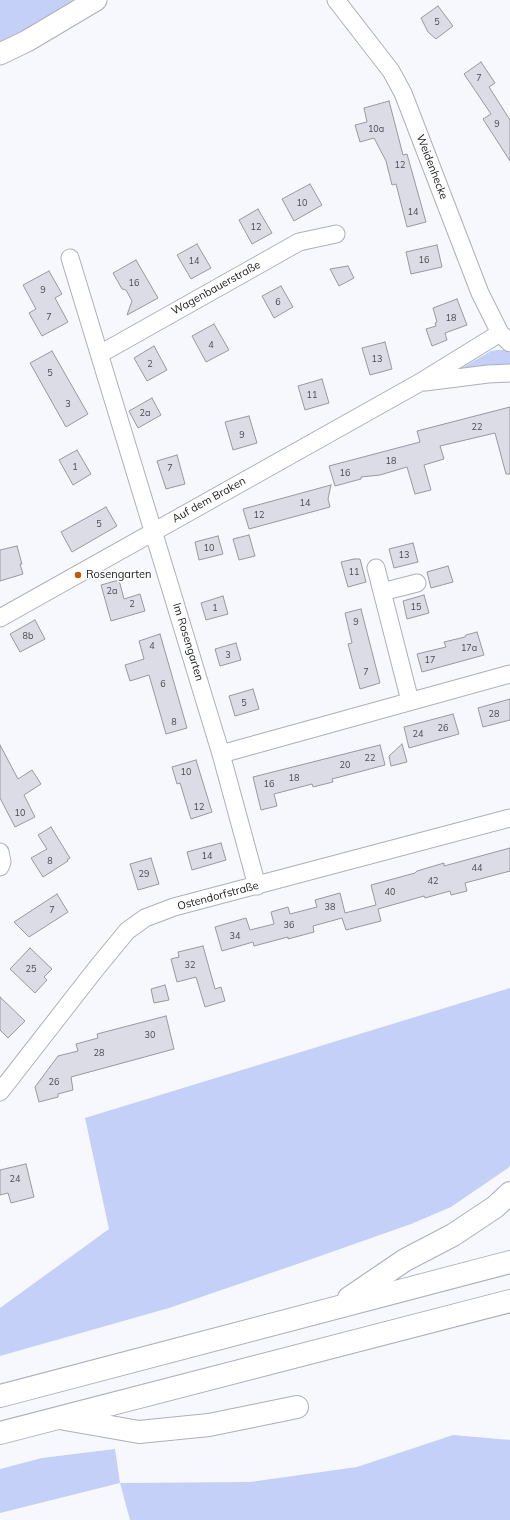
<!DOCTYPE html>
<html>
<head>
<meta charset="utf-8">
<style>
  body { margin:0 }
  canvas { display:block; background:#f7f8fe }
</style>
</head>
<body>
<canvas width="510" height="1520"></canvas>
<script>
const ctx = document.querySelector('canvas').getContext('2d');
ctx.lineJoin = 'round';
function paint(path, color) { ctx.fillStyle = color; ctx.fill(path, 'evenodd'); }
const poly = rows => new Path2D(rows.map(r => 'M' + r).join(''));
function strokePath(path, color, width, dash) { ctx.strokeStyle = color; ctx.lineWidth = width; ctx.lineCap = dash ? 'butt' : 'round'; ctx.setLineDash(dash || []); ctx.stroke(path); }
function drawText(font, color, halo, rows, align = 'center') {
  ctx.font = font + ' Mulish,sans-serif'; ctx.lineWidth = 3; ctx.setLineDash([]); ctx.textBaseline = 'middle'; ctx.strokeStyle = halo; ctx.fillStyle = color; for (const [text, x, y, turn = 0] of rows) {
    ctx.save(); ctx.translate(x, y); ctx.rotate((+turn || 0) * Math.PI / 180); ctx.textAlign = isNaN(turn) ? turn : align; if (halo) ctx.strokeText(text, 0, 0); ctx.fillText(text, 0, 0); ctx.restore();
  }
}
paint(poly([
  [0,0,79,0,0,45],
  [497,350,504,350,510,353,510,369,458,370,491,351],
  [510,988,510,1166,508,1168,451,1207,411,1224,309,1260,169,1308,0,1356,0,1308,109,1229,85,1118],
  [453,1435,510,1440,510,1520,130,1520,120,1483,0,1513,0,1469,42,1458,115,1449,120,1483,250,1482,357,1467]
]), '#c4d0f7');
const building = poly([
  [438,6,453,26,436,39,428,32,421,18,438,6],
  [481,62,495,83,489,87,510,120,510,161,483,119,491,114,464,74,481,62],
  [389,101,403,155,407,154,426,222,407,227,396,184,392,185,386,161,374,138,360,142,355,125,367,122,364,108,389,101],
  [310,184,322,205,294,221,282,199,310,184],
  [258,209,272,233,252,244,239,220,258,209],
  [197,244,211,268,191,279,177,255,197,244],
  [437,245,442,267,411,274,406,252,437,245],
  [136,260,158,298,127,315,132,301,126,290,122,289,113,273,136,260],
  [348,266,354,278,339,286,330,269,348,266],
  [49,271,62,294,55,298,68,322,42,336,29,313,36,309,23,285,49,271],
  [281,286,293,307,274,318,262,296,281,286],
  [457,299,467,325,445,333,447,340,432,346,426,329,436,326,435,323,437,322,433,308,457,299],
  [214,324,229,350,206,362,192,336,214,324],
  [385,342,392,369,370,375,362,348,385,342],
  [154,346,167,370,147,381,134,358,154,346],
  [52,351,88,414,66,427,30,363,52,351],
  [322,379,329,403,305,410,298,386,322,379],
  [152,398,161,415,138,428,129,411,152,398],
  [510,407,510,474,506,474,495,433,440,446,444,459,424,465,431,490,415,494,407,467,380,475,361,477,361,479,335,486,329,466,420,442,417,431,510,407],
  [249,416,257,443,233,450,225,422,249,416],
  [77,450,91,474,73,485,59,460,77,450],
  [177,455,185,484,166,489,157,461,177,455],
  [331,485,328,499,330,507,249,529,243,509,331,485],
  [106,507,117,526,72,552,61,532,106,507],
  [249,535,255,556,239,560,233,539,249,535],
  [218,536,223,554,199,560,195,542,218,536],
  [413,543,418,562,394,568,389,549,413,543],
  [17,546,22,564,20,564,23,574,0,581,0,550,17,546],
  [354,559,360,559,366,582,348,587,341,562,354,559],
  [448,566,453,582,431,588,427,572,448,566],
  [119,580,124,599,140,594,145,611,111,621,101,585,119,580],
  [424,595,429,613,407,619,403,601,424,595],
  [223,596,228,614,206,620,201,603,223,596],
  [361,609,380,683,360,689,348,644,352,643,345,613,361,609],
  [35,620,45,639,20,652,10,634,35,620],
  [477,632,484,655,422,672,417,654,446,647,444,642,465,637,466,635,477,632],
  [160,634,187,728,166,734,149,675,130,681,125,665,144,659,139,641,160,634],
  [236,643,241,660,220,666,215,649,236,643],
  [253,689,259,709,235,716,229,696,253,689],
  [510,699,510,720,483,727,478,708,510,699],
  [453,714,459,734,409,748,404,727,453,714],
  [402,744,407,762,391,766,389,756,402,744],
  [0,745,18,779,32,770,41,784,24,795,35,817,15,827,0,798,0,745],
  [380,745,385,765,332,779,333,782,313,787,312,784,274,794,277,806,261,810,253,777,380,745],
  [196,760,212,812,191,819,180,783,177,784,172,767,196,760],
  [51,827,70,858,67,860,68,861,43,877,31,858,47,849,38,835,51,827],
  [221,843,226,860,192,870,187,852,221,843],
  [510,848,510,871,465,883,467,891,451,895,450,891,425,898,424,896,378,909,381,921,346,930,342,918,313,926,314,932,288,939,288,937,254,946,253,942,222,951,215,927,246,918,250,930,274,924,271,912,288,907,290,914,317,907,315,900,340,893,345,913,376,905,371,885,415,873,417,871,444,863,444,866,510,848],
  [151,858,159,884,138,890,130,864,151,858],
  [57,894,68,912,29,937,14,922,57,894],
  [203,946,215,989,221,987,225,1001,205,1007,196,977,177,982,171,959,179,957,178,952,203,946],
  [30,948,52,969,44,977,47,980,35,993,10,969,30,948],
  [165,985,169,1000,154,1003,151,989,165,985],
  [0,997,25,1021,8,1038,0,1030,0,997],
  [166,1016,174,1049,71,1077,73,1090,58,1094,58,1097,39,1102,35,1087,58,1056,78,1051,76,1044,98,1038,97,1034,166,1016],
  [26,1164,34,1197,11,1203,8,1193,0,1195,0,1170,26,1164]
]);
paint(building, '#dbdce5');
strokePath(building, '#9798a0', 1);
const minor = poly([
  [336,0,391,71,403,93,480,293,500,333,510,343],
  [70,258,221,754,257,886],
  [100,354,299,242,336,234],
  [425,382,488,374,510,373],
  [376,568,410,701],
  [382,592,417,583],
  [0,618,419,383,500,333],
  [221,754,510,674],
  [0,852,2,862,0,867],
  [0,1092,95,970,127,931,145,918,174,907,510,818]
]);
const tertiary = poly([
  [0,54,27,41,96,0]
]);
const motorway = poly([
  [349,1298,405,1260,453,1235,495,1207,510,1193],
  [0,1396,510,1262],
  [65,1419,139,1432,209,1425,297,1407],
  [0,1433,510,1301]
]);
strokePath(minor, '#adb0b8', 19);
strokePath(tertiary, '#adb0b8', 23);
strokePath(motorway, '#adb0b8', 24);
strokePath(minor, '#fff', 17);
strokePath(tertiary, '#fff', 21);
strokePath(motorway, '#fff', 22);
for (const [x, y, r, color] of [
  [78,575,4,"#bb5d11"]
]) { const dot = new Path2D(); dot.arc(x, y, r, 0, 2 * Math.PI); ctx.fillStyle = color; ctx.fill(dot); strokePath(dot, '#fff', 1.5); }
drawText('9px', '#494a4e', null, [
  ["5",437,22],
  ["7",479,78],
  ["9",497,124],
  ["10a",376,129],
  ["12",400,165],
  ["10",302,203],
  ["14",413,212],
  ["12",256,227],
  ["16",424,260],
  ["14",194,261],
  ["16",134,283],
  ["9",43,290],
  ["6",278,302],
  ["7",49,317],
  ["18",451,318],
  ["4",211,345],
  ["13",377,359],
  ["2",150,364],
  ["5",50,373],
  ["11",312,395],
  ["3",68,404],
  ["2a",145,413],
  ["22",477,427],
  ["9",242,435],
  ["18",391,461],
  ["1",75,467],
  ["7",170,468],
  ["16",345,473],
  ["14",305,503],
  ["12",259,515],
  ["5",99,524],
  ["10",209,548],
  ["13",404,555],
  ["11",354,572],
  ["2a",112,591],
  ["2",132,604],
  ["15",416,607],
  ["1",215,608],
  ["9",356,622],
  ["8b",28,636],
  ["4",152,646],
  ["17a",469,648],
  ["3",228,655],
  ["17",430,660],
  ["7",366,672],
  ["6",163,684],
  ["5",244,703],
  ["28",494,714],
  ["8",174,722],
  ["26",443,728],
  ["24",418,734],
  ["22",370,758],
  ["20",345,765],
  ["10",186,772],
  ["18",294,778],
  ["16",269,784],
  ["12",199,807],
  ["10",20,813],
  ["14",207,856],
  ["8",50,861],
  ["44",477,868],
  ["29",144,874],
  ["42",433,881],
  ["40",390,892],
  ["38",330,907],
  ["7",52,910],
  ["36",289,925],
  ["34",235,936],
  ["32",190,965],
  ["25",31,969],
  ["30",150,1035],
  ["28",99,1053],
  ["26",54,1082],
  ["24",15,1179]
]);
drawText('11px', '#18191c', '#fff', [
  ["Weidenhecke",432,167,69],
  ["Wagenbauerstraße",216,288,-29],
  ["Auf dem Braken",209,500,-29],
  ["Im Rosengarten",188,642,73],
  ["Ostendorfstraße",218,896,-15]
]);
drawText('11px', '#18191c', '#fff', [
  ["Rosengarten",86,575]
], 'left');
</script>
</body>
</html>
